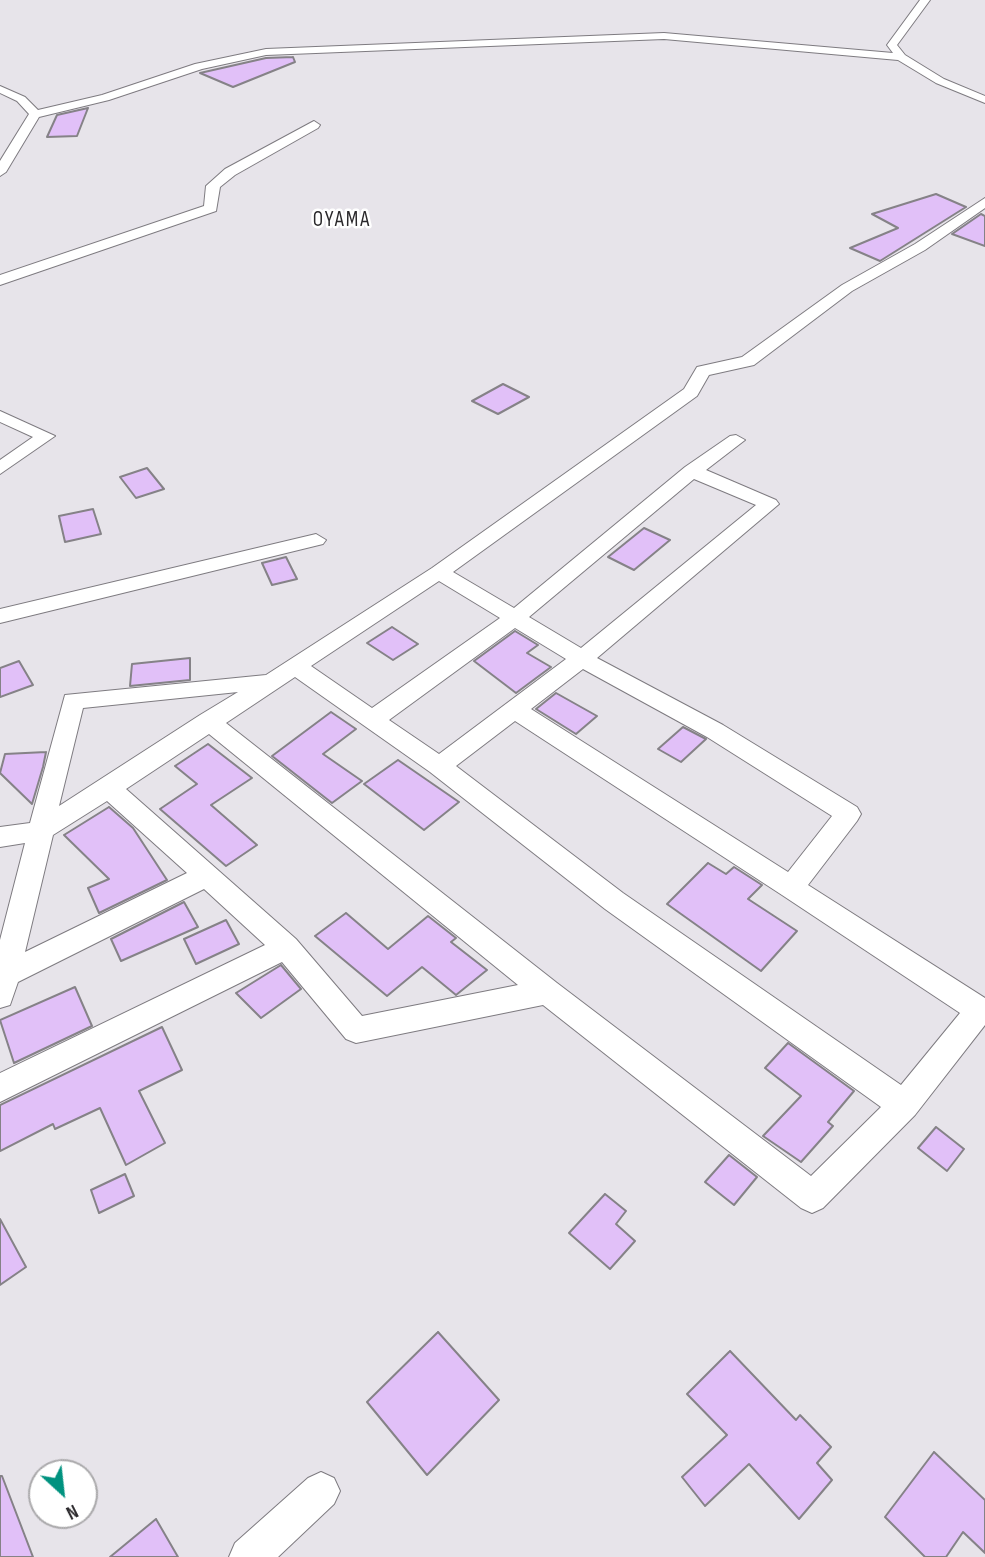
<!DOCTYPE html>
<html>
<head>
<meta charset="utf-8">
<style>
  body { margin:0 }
  #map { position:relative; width:985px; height:1557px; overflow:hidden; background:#e7e4ea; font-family:"Sofia Sans Condensed",sans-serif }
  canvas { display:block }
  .north { position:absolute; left:28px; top:1459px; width:70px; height:70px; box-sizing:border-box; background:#fff; border:2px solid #aaa9ab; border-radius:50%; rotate:153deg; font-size:19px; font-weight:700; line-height:28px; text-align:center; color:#2b292c }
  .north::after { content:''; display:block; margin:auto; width:24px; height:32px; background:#00927f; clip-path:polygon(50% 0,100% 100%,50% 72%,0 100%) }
</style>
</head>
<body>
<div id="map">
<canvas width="985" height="1557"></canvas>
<div class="north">N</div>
</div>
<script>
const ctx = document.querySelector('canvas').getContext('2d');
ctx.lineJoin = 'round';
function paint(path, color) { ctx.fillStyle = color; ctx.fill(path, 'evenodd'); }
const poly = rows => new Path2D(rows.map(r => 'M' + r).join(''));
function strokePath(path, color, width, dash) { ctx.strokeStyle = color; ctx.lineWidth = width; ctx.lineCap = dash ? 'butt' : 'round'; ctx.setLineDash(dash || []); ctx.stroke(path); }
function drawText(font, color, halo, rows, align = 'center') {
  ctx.font = font + ' "Sofia Sans Condensed",sans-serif'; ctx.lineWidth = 5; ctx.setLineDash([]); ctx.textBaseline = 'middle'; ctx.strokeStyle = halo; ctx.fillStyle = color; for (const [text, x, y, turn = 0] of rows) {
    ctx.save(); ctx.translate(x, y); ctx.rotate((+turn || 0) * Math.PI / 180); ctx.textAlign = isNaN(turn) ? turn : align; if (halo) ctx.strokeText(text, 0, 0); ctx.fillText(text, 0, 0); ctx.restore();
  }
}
const building = poly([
  [293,57,295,62,233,87,200,73,266,58,293,57],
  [88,108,77,136,47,137,57,115,88,108],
  [936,194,966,207,880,261,850,248,898,228,872,214,936,194],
  [981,214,985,216,985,246,952,234,981,214],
  [503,384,529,397,498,414,472,401,503,384],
  [147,468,164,489,136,498,120,477,147,468],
  [93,509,101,534,65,542,59,516,93,509],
  [644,528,670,540,634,570,608,557,644,528],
  [286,557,297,579,272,585,262,563,286,557],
  [392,627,418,644,393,660,367,643,392,627],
  [515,631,538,645,527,653,551,667,516,693,474,661,515,631],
  [190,658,190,680,130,686,132,664,190,658],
  [19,661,33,685,0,697,0,668,19,661],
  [556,693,597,716,576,734,536,709,556,693],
  [331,712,356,729,323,754,362,781,332,803,272,756,331,712],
  [683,727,706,739,681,762,658,749,683,727],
  [208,744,252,778,211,805,257,845,226,866,160,809,197,784,175,766,208,744],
  [46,752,43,767,32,804,0,773,5,754,46,752],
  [398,760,459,802,424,830,364,784,398,760],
  [109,807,133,828,167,880,99,913,88,888,109,879,64,835,109,807],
  [708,863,726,874,734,867,762,885,748,899,797,931,761,971,667,904,708,863],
  [184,902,198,927,121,961,111,939,184,902],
  [346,913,388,949,428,916,456,938,451,942,487,970,456,995,422,967,387,996,315,936,346,913],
  [226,920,239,944,196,964,184,939,226,920],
  [281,965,301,989,261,1018,236,993,281,965],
  [75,987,92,1026,14,1063,0,1020,75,987],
  [162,1027,182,1070,139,1091,165,1143,126,1165,100,1108,55,1129,53,1124,0,1151,0,1105,162,1027],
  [788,1043,854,1091,828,1122,833,1126,801,1162,763,1136,801,1096,765,1068,788,1043],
  [936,1127,964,1149,947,1171,918,1148,936,1127],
  [729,1155,757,1177,734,1205,705,1182,729,1155],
  [125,1174,134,1196,99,1213,91,1190,125,1174],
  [605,1194,626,1211,616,1224,635,1241,610,1269,569,1233,605,1194],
  [0,1219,26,1267,0,1285,0,1219],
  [438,1332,499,1400,427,1475,367,1402,438,1332],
  [730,1351,796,1420,800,1415,831,1447,817,1463,832,1480,799,1519,749,1464,705,1506,682,1477,727,1435,687,1394,730,1351],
  [934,1452,985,1500,985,1553,963,1532,946,1557,925,1557,885,1517,934,1452],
  [0,1476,2,1476,33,1557,0,1557,0,1476],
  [156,1519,178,1557,110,1557,156,1519]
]);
paint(building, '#e1c0f8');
strokePath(building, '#858287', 2);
const minor = poly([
  [920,0,930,0,897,45,905,55,944,79,985,96,985,103,936,83,898,60,664,39,266,55,202,69,109,100,39,117,6,172,0,176,0,161,29,114,17,101,0,93,0,86,25,97,38,110,102,95,195,64,266,49,664,33,893,53,887,45,920,0],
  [314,121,320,125,318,128,235,175,220,187,216,211,0,285,0,275,204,206,206,186,225,169,314,121],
  [985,198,985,208,925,250,852,291,754,365,709,375,697,396,453,572,514,608,685,467,730,436,736,435,745,440,706,470,776,500,779,504,597,658,723,725,857,807,861,814,857,821,808,885,985,998,985,1025,915,1115,823,1208,812,1213,801,1208,543,1005,356,1043,346,1039,282,962,0,1102,0,1073,265,945,204,889,18,982,10,1005,0,1008,0,940,25,843,0,847,0,827,30,823,65,695,266,675,432,568,684,389,697,367,742,357,842,285,915,244,985,198],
  [694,479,756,505,581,648,529,617,694,479],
  [439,581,500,618,372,708,311,666,439,581],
  [515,628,566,659,439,754,389,720,515,628],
  [583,669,707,737,832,816,788,872,531,709,583,669],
  [295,677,430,772,605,909,881,1107,811,1176,557,983,226,723,295,677],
  [238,692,200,715,59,806,83,708,238,692],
  [515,721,782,895,960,1013,901,1085,623,893,456,766,515,721],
  [209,734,518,985,362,1016,296,939,126,789,209,734],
  [107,801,187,873,25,952,53,835,107,801],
  [0,411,55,436,0,474,0,460,33,437,0,422,0,411],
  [316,534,326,540,323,544,0,623,0,609,316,534],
  [321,1472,334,1478,340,1491,334,1504,278,1557,229,1557,235,1543,308,1478,321,1472]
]);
strokePath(minor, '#7e7b80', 2);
paint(minor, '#fff');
ctx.letterSpacing = '2px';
drawText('21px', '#2b292c', '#fff', [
  ["OYAMA",342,221]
]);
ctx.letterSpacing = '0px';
</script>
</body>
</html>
